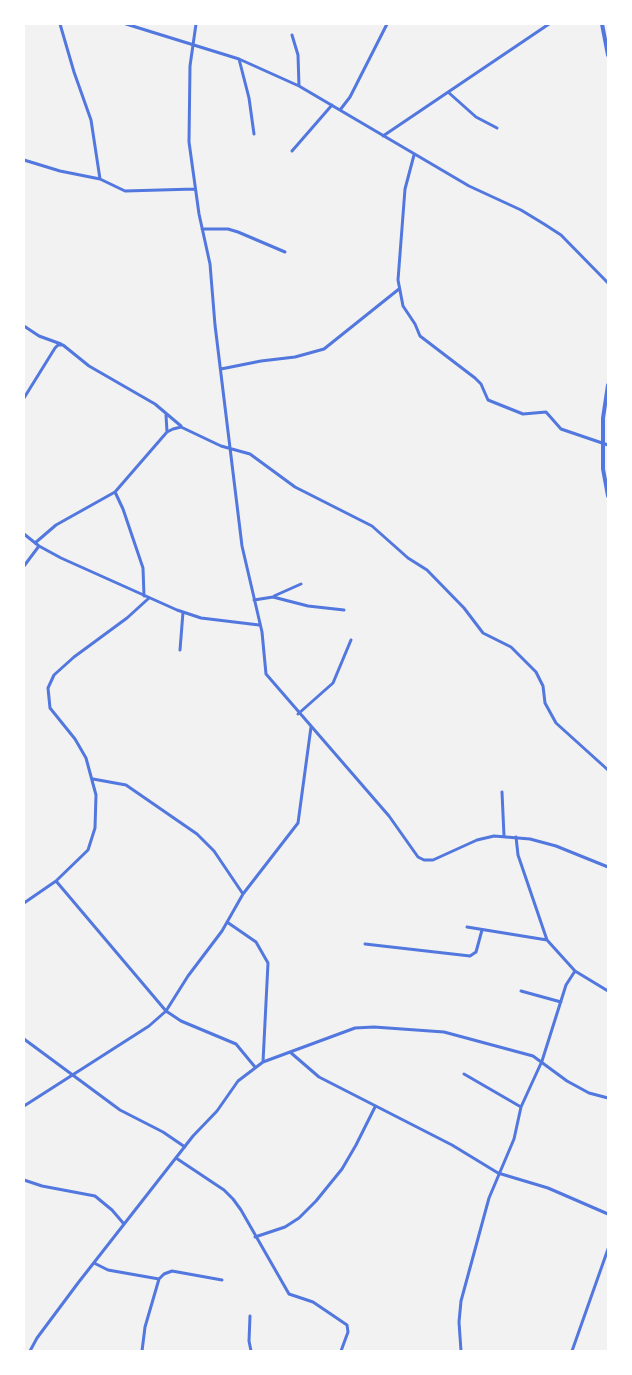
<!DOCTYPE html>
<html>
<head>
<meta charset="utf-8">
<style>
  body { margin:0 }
  #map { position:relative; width:632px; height:1375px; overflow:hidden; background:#f2f2f2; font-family:"DM Sans",sans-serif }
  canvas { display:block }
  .frame { position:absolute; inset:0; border:25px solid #fff; pointer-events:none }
</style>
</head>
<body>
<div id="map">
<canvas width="632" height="1375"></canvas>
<div class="frame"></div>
</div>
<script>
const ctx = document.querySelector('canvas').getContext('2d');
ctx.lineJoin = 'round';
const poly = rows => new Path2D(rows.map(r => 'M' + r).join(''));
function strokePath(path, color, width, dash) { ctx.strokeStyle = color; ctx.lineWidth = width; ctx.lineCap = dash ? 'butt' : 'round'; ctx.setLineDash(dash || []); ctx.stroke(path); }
strokePath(poly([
  [60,24,74,72,91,120,100,179],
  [126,24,239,59,299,86,469,186,521,210,544,224,561,235,608,283],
  [196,24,190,66,189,142,199,214,210,264,215,325,242,546,262,632,266,674,389,816,418,857,424,860,433,860,477,840,494,836,530,839,556,846,608,867],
  [292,35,298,55,299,86],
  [239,59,249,98,254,134],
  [448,92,476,117,497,128],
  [340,110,350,97,387,24],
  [383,136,549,24],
  [292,151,332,105],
  [414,155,405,189,398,280,403,306,415,324,420,336,475,378,481,384,488,400,523,414,546,412,561,429,608,445],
  [24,160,60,171,100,179,125,191,195,189],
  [202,229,228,229,238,232,285,252],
  [24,326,39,336,61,344],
  [221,369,261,361,295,357,324,349,399,289],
  [24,398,55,348,58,345,63,345,89,366,155,404,181,426],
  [166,415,167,432],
  [115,492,123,509,143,568,144,596],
  [24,534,39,546,61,558,177,610,201,618,259,625],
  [35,543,56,525,115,492,167,432,173,429,181,427,221,446,250,454,295,487,372,526,408,558,427,570,464,608,483,633,511,647,536,672,543,686,545,703,556,723,608,770],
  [24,566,39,546],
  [274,596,301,584],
  [254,600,273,597,308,606,344,610],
  [180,650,183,612],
  [298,714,333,683,351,640],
  [93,779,126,785,197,834,214,851,243,894],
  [502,792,504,836],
  [516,837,518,855,547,940,575,971,608,991],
  [56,881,166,1011,181,1021,236,1044,255,1067],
  [24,903,56,881,88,850,95,828,96,795,86,758,75,739,50,708,48,688,54,675,74,657,127,618,149,598],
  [227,922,256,942,268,963,263,1062],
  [467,927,547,940],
  [365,944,470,956,476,952,482,930],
  [521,991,561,1002],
  [24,1039,120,1110,163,1132,185,1147],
  [290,1052,319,1077,452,1145,498,1173,548,1188,608,1214],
  [464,1074,521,1107],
  [24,1106,149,1026,166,1011,188,976,222,931,243,894,298,823,311,727],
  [176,1158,224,1190,233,1199,241,1210,289,1294,313,1302,347,1325,348,1332,341,1351],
  [24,1180,42,1186,95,1196,112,1210,124,1224],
  [255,1237,285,1227,299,1218,316,1201,342,1169,356,1145,375,1107],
  [94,1263,108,1270,159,1279],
  [250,1316,249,1341,251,1351],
  [30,1351,37,1338,78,1283,193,1136,217,1111,238,1081,263,1062,355,1028,374,1027,444,1032,533,1056,567,1081,589,1093,608,1098],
  [142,1351,145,1327,159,1279,164,1274,172,1271,222,1280],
  [461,1351,459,1322,461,1301,489,1198,514,1139,521,1107,542,1061,566,985,575,971],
  [572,1351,608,1249]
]), '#5277de', 3);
strokePath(poly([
  [602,24,608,55],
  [608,385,603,418,603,469,608,496]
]), '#5277de', 4);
</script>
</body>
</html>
